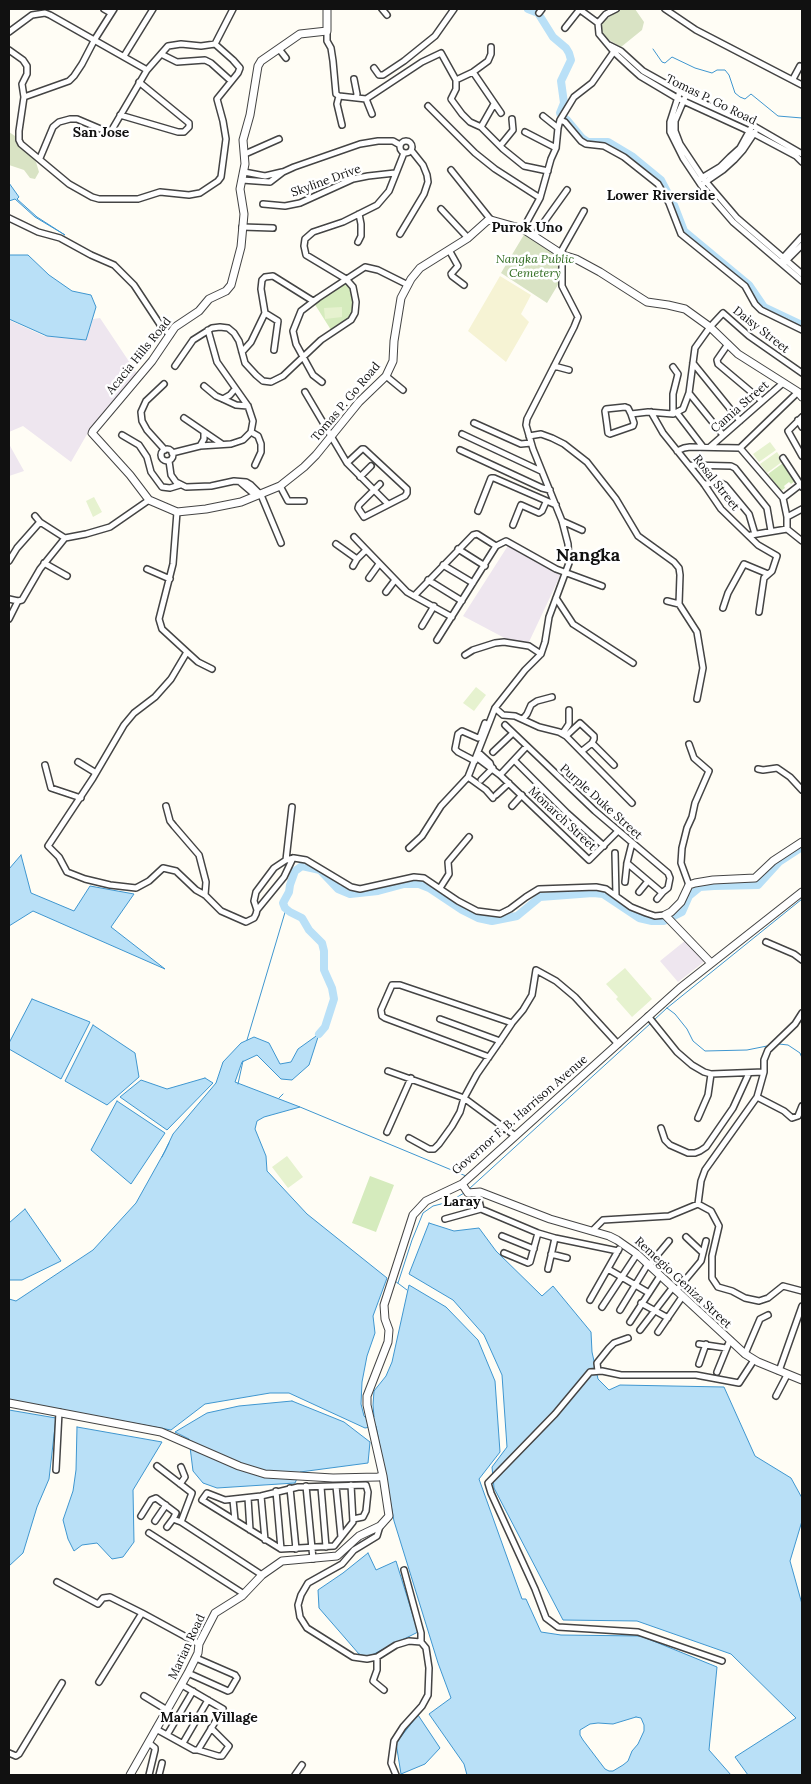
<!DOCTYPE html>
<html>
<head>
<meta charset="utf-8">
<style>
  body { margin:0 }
  #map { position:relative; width:811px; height:1784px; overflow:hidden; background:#fffdf5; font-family:Lora,serif }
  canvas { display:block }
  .frame { position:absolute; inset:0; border:10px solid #111; pointer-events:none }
</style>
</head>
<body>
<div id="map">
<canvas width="811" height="1784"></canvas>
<div class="frame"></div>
</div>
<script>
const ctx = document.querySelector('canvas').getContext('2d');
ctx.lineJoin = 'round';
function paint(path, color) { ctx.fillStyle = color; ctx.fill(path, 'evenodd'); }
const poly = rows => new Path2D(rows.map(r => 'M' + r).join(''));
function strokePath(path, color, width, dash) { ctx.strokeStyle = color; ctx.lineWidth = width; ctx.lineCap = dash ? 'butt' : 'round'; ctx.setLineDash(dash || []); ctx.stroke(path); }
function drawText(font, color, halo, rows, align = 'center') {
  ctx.font = font + ' Lora,serif'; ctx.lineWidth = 5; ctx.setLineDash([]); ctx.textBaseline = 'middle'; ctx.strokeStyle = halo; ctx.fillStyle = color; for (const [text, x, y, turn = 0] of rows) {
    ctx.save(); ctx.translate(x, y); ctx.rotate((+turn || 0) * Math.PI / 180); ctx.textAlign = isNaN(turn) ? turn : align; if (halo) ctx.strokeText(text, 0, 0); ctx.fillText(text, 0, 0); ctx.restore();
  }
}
paint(poly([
  [100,318,138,375,90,429,71,462,23,426,9,432,9,320,44,336,86,340,93,319],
  [9,444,24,471,9,476],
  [509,544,561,574,528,644,514,643,463,616],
  [686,940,705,961,678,982,660,961]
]), '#eee6ef');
paint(poly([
  [500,276,531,295,521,314,529,322,506,362,468,331]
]), '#f6f3d4');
paint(poly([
  [345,282,349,285,352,296,353,310,350,318,331,330,314,303],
  [783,463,795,481,791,484,789,482,784,486,785,488,781,491,768,474],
  [370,1176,394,1185,376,1232,352,1223]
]), '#d5ebbd');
paint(poly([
  [620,9,635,9,644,22,642,30,621,47,604,37,600,24],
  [9,132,15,136,21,147,29,152,36,162,39,172,35,179,30,178,24,170,9,165],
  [525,233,561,256,562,261,558,272,559,283,547,303,501,273]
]), '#d9e3c4');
paint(poly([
  [342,307,342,317,325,319,324,308],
  [770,442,776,450,759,462,753,454],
  [777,452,783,461,767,473,760,464],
  [94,497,102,512,93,517,86,501],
  [476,687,486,695,474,711,463,703],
  [625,968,652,999,632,1017,616,999,618,997,606,984],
  [287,1156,303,1177,288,1188,272,1167]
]), '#e6f2cf');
const water = poly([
  [9,183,19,197,17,199,37,217,65,235,35,217,15,199,9,201,9,183],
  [9,255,28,255,49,275,72,291,91,295,96,307,86,340,47,336,9,319,9,255],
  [21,855,31,893,74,911,90,886,134,894,111,927,165,969,33,911,9,926,9,869,21,855],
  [32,999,90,1022,61,1079,9,1049,9,1043,32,999],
  [93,1025,135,1053,139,1077,107,1105,65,1081,93,1025],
  [319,1034,309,1065,292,1080,281,1079,257,1055,242,1062,235,1082,300,1107,264,1117,257,1121,255,1129,266,1156,267,1171,307,1214,387,1278,373,1316,375,1333,367,1356,362,1382,361,1404,364,1416,367,1419,374,1417,373,1405,374,1391,386,1376,392,1362,409,1285,446,1307,478,1340,495,1381,500,1452,479,1479,522,1599,526,1599,541,1632,561,1635,641,1636,717,1667,709,1750,731,1775,467,1775,464,1764,429,1714,451,1698,438,1663,394,1521,376,1426,365,1428,289,1393,270,1393,205,1404,171,1430,9,1400,9,1299,16,1301,93,1250,136,1203,165,1151,173,1134,216,1083,223,1062,241,1043,254,1037,269,1043,280,1064,291,1062,298,1049,319,1034],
  [636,1717,641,1718,644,1725,644,1731,638,1744,632,1751,628,1761,623,1765,613,1771,609,1771,605,1769,583,1740,580,1735,580,1730,590,1724,598,1723,613,1724,636,1717],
  [205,1078,213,1083,167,1130,120,1097,141,1080,167,1089,205,1078],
  [117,1101,165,1133,131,1184,91,1150,117,1101],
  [25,1209,61,1261,22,1280,9,1280,9,1223,25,1209],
  [429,1223,454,1231,479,1228,496,1251,542,1296,553,1286,591,1332,592,1352,598,1379,609,1390,620,1385,724,1387,755,1456,791,1478,802,1498,802,1521,790,1561,802,1604,802,1775,748,1775,735,1757,796,1718,731,1654,637,1621,563,1620,494,1488,492,1467,507,1447,502,1375,484,1335,453,1300,409,1274,429,1223],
  [292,1401,344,1422,370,1442,368,1463,300,1472,295,1483,217,1488,203,1483,193,1471,189,1439,175,1432,207,1413,239,1406,292,1401],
  [9,1410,56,1418,49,1479,37,1507,23,1553,9,1566,9,1410],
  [77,1427,162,1442,133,1490,134,1542,123,1557,112,1559,97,1543,82,1545,74,1551,68,1539,63,1520,73,1491,76,1470,77,1427],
  [368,1553,376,1570,396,1561,418,1632,368,1657,359,1654,319,1608,318,1590,343,1573,368,1553],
  [418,1715,440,1748,425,1764,401,1774,396,1743,418,1715]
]);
paint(water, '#b9e0f7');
strokePath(water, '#3f96cf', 1);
strokePath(poly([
  [653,49,662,62,665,63,672,57,695,68,712,73,717,70,725,70,729,75,735,93,740,97,745,99,751,94,778,116,802,118],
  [667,1008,675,1014,687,1029,693,1041,705,1051,747,1050,767,1046],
  [654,1020,667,1008,802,899],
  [247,1040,286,909],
  [779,1044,788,1045,800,1053,802,1058],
  [238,1084,243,1061],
  [279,1098,283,1094],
  [300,1107,466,1176],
  [162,1157,169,1143],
  [469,1189,651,1023],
  [395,1281,407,1290],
  [398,1283,412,1240,423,1213,433,1206,449,1202,464,1193]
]), '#3f96cf', 1);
strokePath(poly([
  [528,9,538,13,553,37,566,48,569,53,571,60,561,81,564,103,560,113,561,116,567,120,582,138,588,142,608,142,633,157,661,180,674,205,684,231,749,285,764,307,802,325],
  [319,1034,325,1027,334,999,332,988,324,970,324,951,322,943,309,930,302,918,290,912,285,908,283,903,289,892,290,885,295,871,302,866,320,870,338,889,350,894,378,891,404,884,419,884,429,888,462,910,478,918,492,921,517,916,540,897,593,893,603,894,639,918,652,921,664,921,682,912,689,896,700,887,714,886,758,885,779,862,802,847]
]), '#b9e0f7', 8);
const minor = poly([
  [104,9,111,13],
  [382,9,387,15],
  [579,9,598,23],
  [616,9,606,14,598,23,599,34,614,52,630,67,640,76,677,98,749,131,796,156,802,162],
  [665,9,696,30,802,85],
  [539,13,542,9],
  [565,28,580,9],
  [327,31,327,41,331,48,333,61,336,94,339,96],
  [9,32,32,15,45,13,50,15,147,70,168,46,181,44,201,46,215,44,233,9],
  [609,45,621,51,643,71,686,95,752,125,802,154],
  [279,49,286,58],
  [9,50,23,60,27,66,27,74,22,84,24,97,19,131,19,140,21,144,69,184,92,197,99,199,138,199,160,192,189,195,200,193,218,181,221,177,226,139,223,121,217,99,238,73,240,68,233,60,215,44],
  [161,54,177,62,205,60,211,63,231,81],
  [124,56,153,9],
  [374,68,379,75,383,75,404,61,435,36,454,9],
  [473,72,501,113],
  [354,79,357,94,356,98],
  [793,79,800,66],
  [456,80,473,72,488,61,491,54,491,47],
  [680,91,670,122,670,132,683,158,701,185,733,222,802,281],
  [686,95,675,121,675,131,680,144,702,177,737,218,802,274],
  [339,96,366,99,422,62,441,53,456,80,456,89,451,99,462,114,470,122,481,127,503,149,524,166,548,171],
  [339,96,337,104,342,125],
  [24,97,69,81,74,76,82,64,95,39,114,9],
  [366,99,372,114],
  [428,106,475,153,495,169,540,198],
  [120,115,178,132,184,132,189,127,189,123,139,82],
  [543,116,558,128],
  [560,120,565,122,581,141,586,144,604,146,624,157,658,184,669,203,681,234,745,286,755,304,761,310,802,330],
  [481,127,494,104],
  [525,132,556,148],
  '400 147a6 6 0 1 1 12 0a6 6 0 1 1-12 0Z',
  [500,146,513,130,512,119],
  [245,154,279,139],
  [40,158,53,127,59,122,70,119,77,119,110,133,147,70],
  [451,170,491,220],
  [244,172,265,176,282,172],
  [700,179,720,167,730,157,740,148,751,128],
  [242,180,270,182,283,172,294,167,360,144,378,141,393,141,400,145],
  [704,183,723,170,734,160,743,150,755,132],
  [263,204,285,206,300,203,353,179,368,176,395,173],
  [441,209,468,238],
  [9,218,38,232,60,238,91,255,114,265,134,285,161,326,170,335],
  [242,227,273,228],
  [523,229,540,198,551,159,556,148,558,128,560,120,574,97,592,83,615,50],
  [400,234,424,194,428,182,427,175,423,165,411,150],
  [534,236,567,190],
  [358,242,361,236,361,224,359,214],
  [449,250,458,266,451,274,452,276,464,285],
  [782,259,802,237],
  [785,262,802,245],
  [728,344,717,360,718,364,762,401],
  [274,350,278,321,265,313,261,289,262,280,265,277,273,276,313,301],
  [242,352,251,342,265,313],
  [693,363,740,421],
  [175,366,193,340,212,328,220,327,228,328,234,333,239,341,245,363,256,375,263,381,271,382,283,376,321,340,351,320,355,313,356,302,353,287,346,279,306,255,304,246,305,239,313,232,343,222,377,205,389,191,404,153],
  [554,366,569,370],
  [673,367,678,374,673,394,673,414],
  [386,376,403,390],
  [322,382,313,375,296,344,293,331,301,311,318,298,365,267,378,270,408,285],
  [164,384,146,401,141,412,142,421,147,430,165,450],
  [204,386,216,396,223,399,236,405,248,406],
  [305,392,347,463,388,504],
  [689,393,723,435],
  [223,399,230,395,235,389],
  [625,407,628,408,631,414,634,423,633,426,610,434,608,433,607,425,605,411,606,409,625,407],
  [651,412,663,433,704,484,721,509,758,545,777,556,772,571,764,578,759,612],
  [677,413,703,447],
  [631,414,648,412,673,414,683,409,689,393,695,348,710,327,723,313,749,336,802,373],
  [802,417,788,431,802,456],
  [184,418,222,444],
  [798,420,802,427],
  [474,423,521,444,531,443],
  [251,432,258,436,261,444,261,452,255,465],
  [462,434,541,471],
  [122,435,139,445,147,457,151,472,162,487,170,488,180,485],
  [529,436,541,434,552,438,564,444,587,462,616,499,638,536,674,562,679,568,680,575,679,604,697,632,703,668,697,699],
  [200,446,204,439,204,432],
  [710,447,783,383],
  [740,448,798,392],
  '161 455a6 6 0 1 1 12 0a6 6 0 1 1-12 0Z',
  [460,450,542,488,550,490],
  [677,451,684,448,690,447,740,448,783,498,787,517,787,529],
  [172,453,200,446,231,444,243,440,251,432,253,421,248,406,217,362,208,330],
  [783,458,802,487],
  [169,461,171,475,176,482,186,487,211,486,234,481,246,482,251,485,261,495,281,543],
  [347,463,362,449,364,449,407,489,407,493,405,496,364,517,358,508,359,505,380,484],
  [689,465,731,466,735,468,767,508,771,531],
  [360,477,371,466],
  [240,482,254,494],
  [704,484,721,483,725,485,749,514,755,534],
  [280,486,288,501,304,501],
  [783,498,801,484],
  [478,511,491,478,494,478,556,505],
  [177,512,173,564,159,619,162,629,187,652,171,679,155,697,134,713,124,725,93,778,48,846,59,857,67,872,85,879,110,885,136,888,149,881,163,868,176,871,196,890,205,895,221,911,246,922,254,918,256,914,257,910,254,901,256,892,274,868,286,860],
  [35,516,40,522,65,538],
  [787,517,802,509],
  [562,521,582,530],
  [513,525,521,505,539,513,542,511,546,502],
  [751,535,787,529,802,541],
  [354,537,407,592,414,596,473,535,477,534,496,546],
  [336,544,357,559,366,550],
  [458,549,485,566],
  [9,561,17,548,40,522],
  [44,563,67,576],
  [443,565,473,583],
  [353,566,357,559],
  [147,569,170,579],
  [369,578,379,564],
  [428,580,462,601],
  [386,592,395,580],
  [414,596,452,617],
  [556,598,573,624,633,663],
  [9,599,18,601,22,600,40,569,65,538,86,534,110,527,149,500],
  [667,601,679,604],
  [723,608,728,593,744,564,768,574],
  [9,619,18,601],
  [422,626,434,606],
  [437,640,496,546,506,541,556,569,602,586],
  [187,652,198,662,212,669],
  [465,655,473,650,495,643,504,642,529,646,541,654],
  [495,708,503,715,515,716,539,727,559,732,566,736],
  [523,719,527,714,531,705,537,701,552,697],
  [505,725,595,811,668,873,670,878,668,888,663,892,660,891,627,863],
  [563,733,569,724,569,710],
  [592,743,614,765],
  [582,751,592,743,594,739,594,736,580,723,566,736,632,803],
  [478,752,490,763,491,766],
  [493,752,513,733],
  [476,757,500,775,589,860,618,831],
  [514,760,567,813,604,846],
  [475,761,458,752,455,749,458,734,462,731,478,738,480,737,485,723],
  [78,762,96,773],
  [45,765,51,788,81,798],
  [758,769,763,770,777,768,790,777,802,790],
  [500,775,527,746],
  [468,777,486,790,493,798],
  [481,780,493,768],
  [496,795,509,783],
  [166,806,170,821,174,826,199,855,206,882,205,895],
  [512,806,522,795],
  [292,807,286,860,294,858,306,860,351,887,360,889,414,877,424,878,458,901,477,911,500,914,510,909,526,897,539,889,596,887,606,889,631,907,646,913,655,916,665,915],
  [409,848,422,836,441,806,468,777,495,708,525,670,541,654,545,642,549,617,569,563,568,544,562,521,533,449,526,425,527,419,574,327,578,317,562,286,562,250,584,211],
  [615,853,616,896],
  [625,882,627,863,632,843],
  [689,885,681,863,682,848,687,828,692,817,695,803,709,771,694,758,689,744],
  [440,888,449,874,448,862,469,837],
  [639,892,648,881],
  [657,899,663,892],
  [257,910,284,877,293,858],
  [766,942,794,954,802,960],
  [648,1016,677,1052,692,1065,704,1072,711,1074,764,1072],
  [440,1019,500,1041],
  [512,1023,523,1010,532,995,536,970,556,981,575,997,618,1044],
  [388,1071,464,1098,514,1135],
  [757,1097,784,1111,792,1118,798,1116,802,1106],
  [698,1118,708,1095,711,1074],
  [661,1128,665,1140,670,1145,688,1153,695,1153,700,1151,706,1147,733,1108,749,1073],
  [387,1132,411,1078],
  [409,1138,429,1149,434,1149,439,1144,452,1126,460,1112,464,1098,477,1074,500,1041,512,1023,400,985,392,985,381,1010,382,1016,385,1018,489,1057],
  [477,1192,481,1209],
  [698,1204,701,1181,705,1170,757,1097,764,1072,764,1060,768,1050,795,1024,802,1013],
  [445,1219,481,1209,538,1233,555,1238,618,1251],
  [592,1231,603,1220,669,1216,698,1204,711,1211,719,1226,712,1256,712,1278,718,1287,732,1291,745,1298,759,1301,768,1298,783,1286,802,1291],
  [502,1236,534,1249],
  [686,1237,703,1253],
  [504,1253,528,1263,530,1262,538,1233],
  [551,1254,567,1258],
  [649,1265,669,1241],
  [548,1269,555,1238],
  [608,1269,649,1293],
  [676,1291,701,1261,706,1241],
  [590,1300,619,1249],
  [641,1303,668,1318],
  [602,1307,637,1254],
  [620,1310,648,1264],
  [630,1322,660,1276],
  [640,1330,673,1287],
  [658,1332,682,1297],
  [699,1344,726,1348],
  [745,1354,760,1319,768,1315],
  [699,1364,706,1344],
  [598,1371,597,1363,609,1348,614,1343,628,1338],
  [779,1371,802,1306],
  [717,1372,730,1340],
  [776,1396,787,1375],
  [157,1466,192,1493,181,1522],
  [56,1470,59,1412],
  [180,1484,185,1477,181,1467],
  [351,1485,353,1522,334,1546,281,1549,202,1500,207,1493,225,1500,261,1496,298,1487,366,1485,368,1492,366,1511,363,1517,353,1519],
  [306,1486,313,1559],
  [336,1486,341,1537],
  [321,1487,326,1547],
  [290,1488,296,1549],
  [276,1491,281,1549],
  [261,1496,265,1540],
  [248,1498,250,1530],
  [233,1500,235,1520],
  [141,1516,151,1500,156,1498,176,1513,173,1519],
  [155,1521,166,1505],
  [380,1526,377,1536,354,1550,342,1564,308,1583,301,1595,298,1605,300,1617,307,1628,353,1657,367,1659,377,1657,396,1645,409,1641,421,1642,426,1648,429,1668,428,1695,422,1706,403,1727,394,1741,391,1763,396,1775],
  [167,1527,173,1519,181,1522,262,1575],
  [149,1533,244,1594],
  [404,1570,421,1633,421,1642],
  [57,1582,98,1604,103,1598,110,1597,142,1613],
  [377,1657,377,1670,373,1681,384,1690],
  [722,1661,638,1632,558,1627,546,1618,535,1589,491,1493,488,1483,555,1414,590,1372,602,1371,621,1375,696,1375,739,1383,754,1360],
  [188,1673,228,1691,230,1690,237,1678,235,1675,196,1658],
  [99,1682,142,1613,199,1644],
  [182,1685,223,1709,198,1750],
  [144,1696,167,1710],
  [156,1729,194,1750,198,1750,218,1756,222,1756,229,1746,211,1728],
  [167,1735,193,1691],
  [183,1743,208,1700],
  [9,1753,16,1756,19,1754,62,1683],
  [149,1775,155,1750,155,1748,149,1743],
  [159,1775,162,1763],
  [295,1775,302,1765]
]);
const tertiary = poly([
  [327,9,327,31,300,34,261,61,258,66,250,115,243,140,245,164,240,189,244,214,241,247,231,285,226,291,209,299,199,311,175,327,152,361,93,431,92,433,130,475,149,500,177,512,206,509,241,502,280,486,304,467,316,455,359,402,386,376,393,361,394,341,401,298,411,279,420,268,468,238,487,221,491,220,523,229,563,255,576,259,600,272,647,302,668,305,685,309,710,327,738,354,798,392,802,397],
  [711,963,665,915,671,912,681,902,689,885,695,883,713,880,755,878,773,861,802,842],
  [462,1184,468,1193,480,1192,550,1219,609,1236,617,1240,637,1254,745,1354,758,1362,802,1380],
  [9,1403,161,1432,239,1466,265,1474,333,1478,378,1477,383,1476],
  [130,1775,188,1673,198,1653,199,1644,215,1613,242,1596,262,1575,282,1561,337,1556,359,1536,380,1526,389,1516,383,1476,367,1405,367,1396,388,1342,389,1330,385,1319,384,1305,413,1215,426,1201,462,1184,680,988,802,892]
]);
strokePath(minor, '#444', 8);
strokePath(tertiary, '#444', 9);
strokePath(minor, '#fff', 5);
strokePath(tertiary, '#fff', 7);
drawText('12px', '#111', '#fff', [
  ["Tomas P. Go Road",711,100,26],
  ["Skyline Drive",326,181,-20],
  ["Daisy Street",761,330,38],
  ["Acacia Hills Road",139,356,-51],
  ["Tomas P. Go Road",346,402,-50],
  ["Camia Street",740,407,-41],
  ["Rosal Street",716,483,52],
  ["Purple Duke Street",601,802,42],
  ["Monarch Street",562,819,43],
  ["Governor F. B. Harrison Avenue",520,1115,-41],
  ["Remegio Geniza Street",683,1283,43],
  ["Marian Road",187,1647,-65]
]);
drawText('italic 12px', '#2f6b1f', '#fff', [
  ["Nangka Public",535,260],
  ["Cemetery",535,274]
]);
drawText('bold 14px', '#111', '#fff', [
  ["San Jose",101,133],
  ["Lower Riverside",661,196],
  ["Purok Uno",527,228],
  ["Laray",462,1202],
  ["Marian Village",209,1718]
]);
drawText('bold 18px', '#111', '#fff', [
  ["Nangka",588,556]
]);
</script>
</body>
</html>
